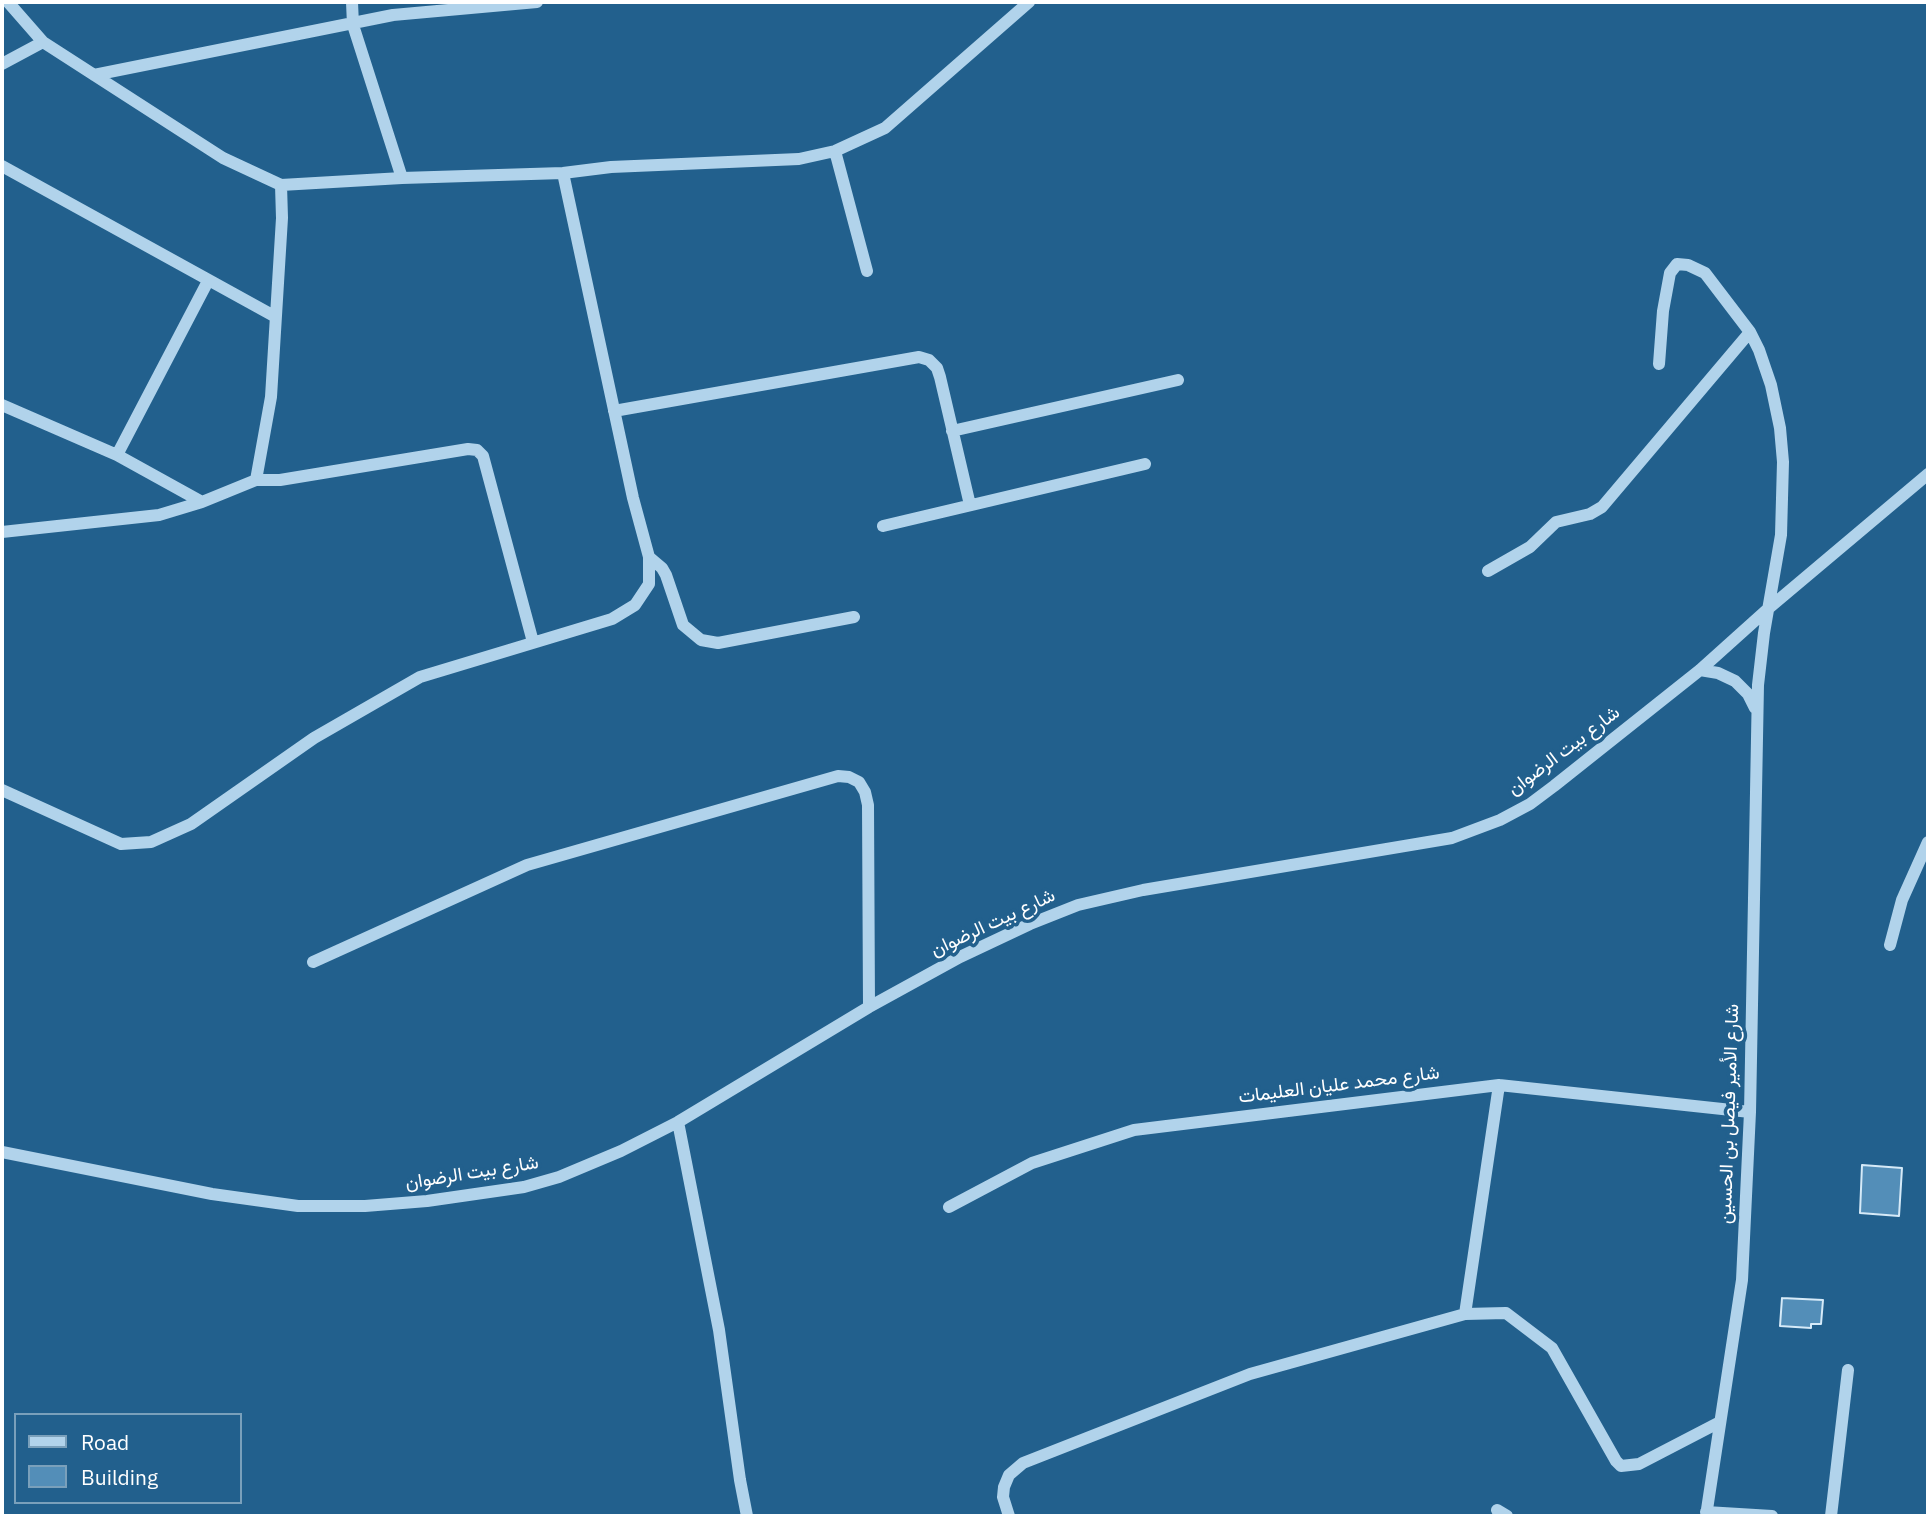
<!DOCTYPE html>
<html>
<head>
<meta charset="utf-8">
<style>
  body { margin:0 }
  #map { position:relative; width:1930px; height:1518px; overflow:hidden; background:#22608d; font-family:"IBM Plex Sans",sans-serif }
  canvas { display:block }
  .frame { position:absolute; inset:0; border:4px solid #fff; pointer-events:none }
  .legend { position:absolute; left:14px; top:1413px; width:228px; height:91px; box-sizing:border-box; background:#22608d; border:2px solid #7aa0bb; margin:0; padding:9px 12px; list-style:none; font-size:21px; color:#fff }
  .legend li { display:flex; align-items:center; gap:14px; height:35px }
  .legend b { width:35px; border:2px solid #7aa0bb }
</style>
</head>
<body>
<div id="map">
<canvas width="1930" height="1518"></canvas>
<div class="frame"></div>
<ul class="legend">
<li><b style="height:9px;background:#b1d3eb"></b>Road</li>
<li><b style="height:19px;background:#538eb8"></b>Building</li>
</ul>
</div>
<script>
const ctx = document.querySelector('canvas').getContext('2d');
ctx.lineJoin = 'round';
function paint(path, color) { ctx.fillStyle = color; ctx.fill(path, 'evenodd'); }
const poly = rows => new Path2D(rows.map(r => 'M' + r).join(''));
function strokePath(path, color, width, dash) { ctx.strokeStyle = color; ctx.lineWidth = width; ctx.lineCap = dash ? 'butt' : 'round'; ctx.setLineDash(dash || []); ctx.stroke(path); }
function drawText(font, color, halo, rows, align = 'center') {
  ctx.font = font + ' "IBM Plex Sans",Vazirmatn,sans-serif'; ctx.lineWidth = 7; ctx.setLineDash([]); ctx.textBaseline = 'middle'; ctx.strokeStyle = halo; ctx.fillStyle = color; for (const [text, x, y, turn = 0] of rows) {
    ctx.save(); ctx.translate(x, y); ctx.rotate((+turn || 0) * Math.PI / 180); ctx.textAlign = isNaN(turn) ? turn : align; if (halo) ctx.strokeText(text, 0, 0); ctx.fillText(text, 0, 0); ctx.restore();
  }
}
const building = poly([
  [1862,1165,1902,1168,1899,1216,1860,1213,1862,1165],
  [1782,1298,1823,1300,1821,1324,1811,1324,1811,1328,1780,1326,1782,1298]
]);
paint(building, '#538eb8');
strokePath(building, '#d6eaf8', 2);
strokePath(poly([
  [8,2,43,42,223,158,281,185,402,178,563,173,611,167,799,159,835,151,885,128,1029,2],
  [352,2,353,25,402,178],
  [2,64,43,42],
  [94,75,393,15,537,2],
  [835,151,867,271],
  [2,166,274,316],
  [1659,364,1663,311,1670,273,1677,264,1688,265,1705,273,1750,332,1759,350,1771,385,1780,428,1783,462,1781,535,1764,633,1758,685,1750,1112,1742,1280,1706,1516],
  [2,405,117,455,202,502],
  [614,411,919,357,929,360,937,368,940,377,970,505],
  [952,431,1178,380],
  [117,455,208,281],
  [256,480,271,397,282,218,281,185],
  [883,526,1145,464],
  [2,532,159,515,202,502,256,480,280,480,468,449,477,450,483,456,533,642],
  [649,557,662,568,666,575,683,625,701,640,718,643,854,617],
  [1488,571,1530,547,1556,522,1590,514,1602,507,1750,332],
  [1700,670,1718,673,1735,681,1748,694,1755,708],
  [2,790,121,844,151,842,191,824,314,738,420,677,612,619,635,605,649,584,649,557,633,498,563,173],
  [1890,945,1902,900,1928,842],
  [313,962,527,865,838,776,849,777,859,782,865,792,868,805,869,1007],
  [678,1122,719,1330,740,1480,747,1516],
  [2,1152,212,1194,298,1206,365,1206,427,1201,524,1187,559,1177,621,1151,678,1122,869,1007,960,957,1030,924,1078,905,1143,890,1452,838,1500,820,1530,804,1554,786,1700,670,1769,608,1928,474],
  [949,1207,1032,1163,1134,1130,1499,1085,1750,1112],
  [1465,1314,1499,1085],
  [1497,1510,1507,1516],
  [1706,1512,1772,1516],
  [1009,1516,1003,1497,1004,1487,1009,1475,1023,1463,1250,1374,1465,1314,1506,1313,1552,1348,1616,1461,1621,1466,1639,1464,1718,1423],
  [1831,1516,1848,1370]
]), '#b1d3eb', 12);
drawText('19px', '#fff', '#22608d', [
  ["شارع بيت الرضوان",1564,751,-37],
  ["شارع بيت الرضوان",993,923,-25],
  ["شارع محمد عليان العليمات",1339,1085,-7],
  ["شارع الأمير فيصل بن الحسين",1729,1114,-88],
  ["شارع بيت الرضوان",472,1173,-9]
]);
</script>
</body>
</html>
